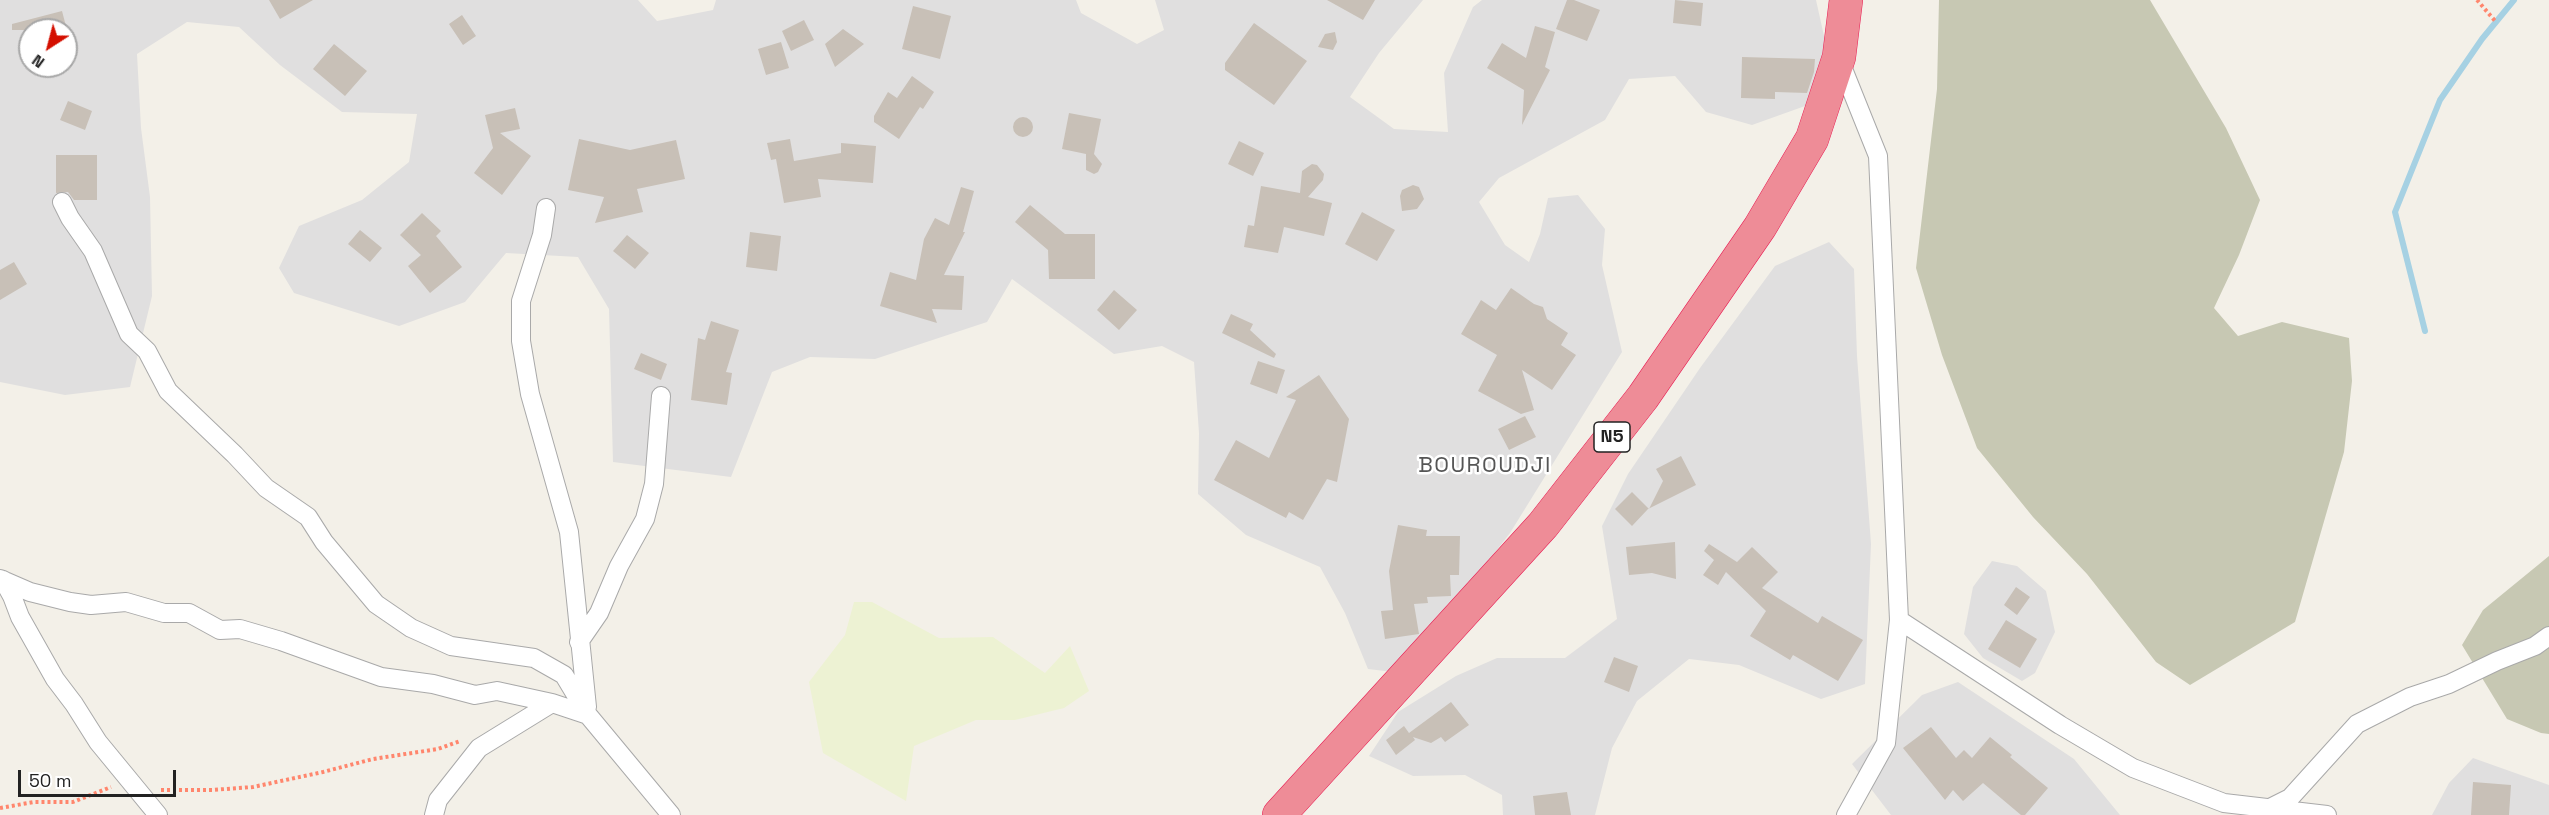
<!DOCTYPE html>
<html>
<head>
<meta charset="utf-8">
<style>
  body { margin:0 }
  #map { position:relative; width:2549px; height:815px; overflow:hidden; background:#f3f0e8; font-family:"Space Grotesk",sans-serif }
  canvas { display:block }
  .north { position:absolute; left:18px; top:18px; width:60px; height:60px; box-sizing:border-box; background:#fff; border:2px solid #a7a7a7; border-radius:50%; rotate:216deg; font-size:16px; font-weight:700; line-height:24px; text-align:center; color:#222 }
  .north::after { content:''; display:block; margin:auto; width:21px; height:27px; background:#d40f00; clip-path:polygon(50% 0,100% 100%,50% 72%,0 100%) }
  .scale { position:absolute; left:18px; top:770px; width:158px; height:27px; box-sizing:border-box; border:3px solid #222; border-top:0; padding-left:8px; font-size:18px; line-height:21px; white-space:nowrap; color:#222; -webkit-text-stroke:4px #fff; paint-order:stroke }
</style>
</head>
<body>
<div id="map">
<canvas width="2549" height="815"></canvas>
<div class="north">N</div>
<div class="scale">50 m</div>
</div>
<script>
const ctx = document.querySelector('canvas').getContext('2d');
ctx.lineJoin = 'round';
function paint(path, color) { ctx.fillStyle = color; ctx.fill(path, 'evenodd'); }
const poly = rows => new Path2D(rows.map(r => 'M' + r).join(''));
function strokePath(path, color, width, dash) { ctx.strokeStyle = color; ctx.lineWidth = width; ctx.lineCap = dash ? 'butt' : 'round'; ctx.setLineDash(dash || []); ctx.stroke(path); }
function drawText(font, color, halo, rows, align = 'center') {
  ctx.font = font + ' "Space Grotesk",sans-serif'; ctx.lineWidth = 5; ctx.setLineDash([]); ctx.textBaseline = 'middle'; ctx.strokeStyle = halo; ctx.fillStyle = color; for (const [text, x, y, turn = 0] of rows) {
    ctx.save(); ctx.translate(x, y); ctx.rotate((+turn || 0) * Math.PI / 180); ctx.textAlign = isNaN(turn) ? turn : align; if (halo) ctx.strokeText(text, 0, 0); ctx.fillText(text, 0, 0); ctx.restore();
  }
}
paint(poly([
  [0,0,638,0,657,21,713,10,716,0,1076,0,1081,13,1137,44,1164,30,1155,0,1423,0,1379,53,1350,97,1394,129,1448,132,1444,73,1473,7,1482,0,1816,0,1830,63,1819,101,1752,125,1706,112,1675,76,1629,79,1605,120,1499,178,1479,202,1505,245,1529,262,1540,234,1548,198,1578,195,1605,229,1602,265,1622,352,1510,533,1441,622,1393,672,1368,669,1345,613,1320,567,1246,535,1198,494,1199,433,1194,362,1162,346,1114,354,1012,279,987,322,875,359,810,357,772,372,731,477,613,462,609,309,578,257,506,253,465,302,399,326,294,293,279,268,299,226,362,200,409,162,417,114,342,112,280,65,239,27,187,22,137,54,141,128,150,197,152,296,130,387,65,395,0,382],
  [30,30,66,30,66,66,30,66],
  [1829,242,1854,269,1857,356,1871,544,1865,684,1821,699,1739,665,1689,659,1637,701,1612,748,1595,815,1503,815,1502,795,1465,775,1413,776,1369,756,1398,712,1456,676,1497,658,1565,658,1617,619,1602,526,1628,474,1700,368,1775,266],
  [1992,561,2017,566,2046,591,2055,632,2035,673,2022,681,1983,658,1964,634,1973,587],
  [1958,682,2074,759,2120,815,1891,815,1852,764,1922,695],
  [2473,758,2549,785,2549,815,2432,815,2449,783]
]), '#e0dfdf');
paint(poly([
  [1939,0,2150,0,2226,128,2260,200,2239,255,2214,308,2238,336,2282,322,2349,338,2352,381,2344,452,2295,622,2190,685,2156,662,2087,574,2033,517,1977,448,1942,355,1916,268,1937,89],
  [2549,556,2549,734,2541,733,2507,719,2462,645,2483,610]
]), '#c7c8b3');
paint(poly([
  [854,602,872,602,939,638,993,637,1045,673,1070,646,1089,691,1064,708,1015,720,976,720,914,746,906,801,823,753,809,682,845,635]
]), '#edf2d3');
strokePath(poly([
  [2425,331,2395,212,2440,100,2482,39,2514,0]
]), '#a6d1e3', 6);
paint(poly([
  [269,0,313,0,280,19],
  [1327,0,1375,0,1363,20],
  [1567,0,1574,0,1600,10,1587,41,1556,29],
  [1675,0,1703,3,1701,26,1673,23],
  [913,6,951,16,940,59,902,49],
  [62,11,67,30,12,30,12,24],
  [462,15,476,36,463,45,449,24],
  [804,20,814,40,791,51,782,31],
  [1254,23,1307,61,1274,105,1225,70,1225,63],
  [1535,26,1555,32,1545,67,1550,70,1522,125,1524,90,1487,68,1502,43,1526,58],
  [843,29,864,44,835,67,825,44],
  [1335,32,1337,42,1333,50,1318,47,1325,34],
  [781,42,789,68,766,75,758,49],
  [334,44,367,71,345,96,313,69],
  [1742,57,1815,59,1814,72,1807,93,1775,92,1775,99,1741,98],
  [912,76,934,92,923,109,920,107,899,139,874,122,874,116,888,92,897,98],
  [68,101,92,111,85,130,60,120],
  [515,108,520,129,500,133,531,156,502,195,474,173,493,148,485,115],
  [1069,113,1101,119,1094,154,1102,164,1098,172,1094,174,1086,170,1086,154,1062,149],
  '1013 127a10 10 0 1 1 20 0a10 10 0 1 1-20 0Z',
  [579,139,630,150,676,140,685,179,637,189,643,212,595,223,604,197,568,190],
  [790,139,794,161,841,153,841,143,876,146,873,183,818,179,821,197,784,203,776,159,771,160,767,143],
  [1239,141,1264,153,1253,176,1228,164],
  [56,155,97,155,97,200,74,200,68,192,56,193],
  [1312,164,1317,165,1324,174,1323,180,1308,197,1332,203,1324,236,1284,227,1278,253,1244,247,1248,225,1254,226,1261,186,1300,193,1302,171],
  [1413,185,1419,187,1424,199,1417,209,1402,211,1400,196,1402,190],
  [961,187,974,191,963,232,965,232,944,275,964,276,962,310,932,309,937,323,880,306,890,272,916,280,924,239,935,218,949,225],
  [1030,205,1065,234,1095,234,1095,279,1049,279,1048,250,1015,222],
  [1362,212,1395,230,1377,261,1345,244],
  [422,213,441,231,436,236,462,267,430,293,408,266,421,255,400,235],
  [360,230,382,248,370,262,348,244],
  [750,232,781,236,777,271,746,267],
  [627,235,649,253,635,269,613,251],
  [14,262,27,284,0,300,0,270],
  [1511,288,1534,304,1543,307,1547,319,1568,333,1561,345,1576,355,1552,390,1522,370,1534,410,1521,414,1478,391,1497,355,1461,334,1481,300,1496,310],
  [1114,290,1137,310,1119,330,1097,310],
  [1231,314,1253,324,1250,330,1276,354,1274,358,1222,333],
  [711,321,739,330,726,372,732,373,727,405,691,400,698,338,705,340],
  [641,353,667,364,661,380,634,369],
  [1258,361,1285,370,1277,394,1250,384],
  [1319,375,1349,419,1337,482,1327,479,1303,520,1289,512,1286,518,1214,480,1236,440,1269,458,1296,400,1286,397],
  [1525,416,1536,437,1509,450,1498,429],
  [1681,456,1696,485,1648,509,1632,526,1615,509,1632,492,1649,509,1663,481,1656,469],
  [1398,525,1427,530,1426,536,1460,536,1459,575,1450,575,1451,596,1427,597,1428,603,1414,604,1419,634,1385,639,1381,611,1393,610,1389,571],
  [1675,542,1676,579,1652,573,1629,575,1626,547],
  [1709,544,1737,562,1752,547,1778,572,1762,588,1818,623,1822,616,1863,640,1838,681,1793,655,1790,660,1750,636,1766,611,1726,572,1718,585,1703,575,1714,560,1704,551],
  [2016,587,2030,597,2017,615,2004,605],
  [2006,620,2037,639,2020,668,1988,649],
  [1614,657,1638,666,1629,692,1604,682],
  [1451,702,1469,725,1445,742,1441,737,1431,743,1413,737,1415,740,1396,755,1386,740,1404,726,1409,733],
  [1931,727,1956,758,1964,750,1972,758,1990,737,2012,755,2010,757,2048,788,2025,815,2021,815,1983,783,1963,801,1953,790,1945,800,1903,748],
  [2473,782,2511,785,2509,815,2471,815],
  [1567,792,1571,815,1535,815,1533,796]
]), '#c8c0b7');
const street = poly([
  [1839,59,1878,156,1899,620,1886,743,1846,815],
  [62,202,70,218,93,251,129,334,147,351,168,391,235,455,266,488,308,517,324,542,376,604,411,628,451,646,534,658,564,675,588,715],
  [546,208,542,235,521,301,521,341,530,394,569,532,587,707],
  [0,579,30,592,70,602,91,605,126,602,164,613,189,613,220,630,240,629,281,641,381,677,433,684,475,695,497,691,552,703,588,715,671,815],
  [3,580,12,596,20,617,55,679,74,704,98,742,158,815],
  [1899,620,2060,725,2133,768,2224,803,2327,815],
  [579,642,599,613,619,566,645,519,654,484,661,396],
  [2270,808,2290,798,2357,724,2410,697,2449,684,2497,661,2535,646,2549,636],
  [434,815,438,800,479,748,552,703]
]);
const highway = poly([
  [1279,815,1543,525,1643,397,1760,227,1812,139,1839,57,1846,0]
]);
strokePath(street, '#a9a9a9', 20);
strokePath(highway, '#e81e54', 34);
strokePath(poly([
  [2477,0,2496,22],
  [161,790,212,790,253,787,323,772,373,759,438,749,460,741],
  [0,808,34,802,73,802,111,787]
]), '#ff866d', 4, [3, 3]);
strokePath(street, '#fff', 18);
strokePath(highway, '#ee8c97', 33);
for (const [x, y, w] of [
  [1612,437,36]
]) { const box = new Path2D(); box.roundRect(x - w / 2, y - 15, w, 30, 4.5); ctx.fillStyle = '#fff'; ctx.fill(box); strokePath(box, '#222', 1.5); }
drawText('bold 18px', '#222', null, [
  ["N5",1612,437]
]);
ctx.letterSpacing = '1.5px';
drawText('22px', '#555', '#fff', [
  ["BOUROUDJI",1485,466]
]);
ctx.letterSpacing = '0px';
</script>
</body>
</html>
